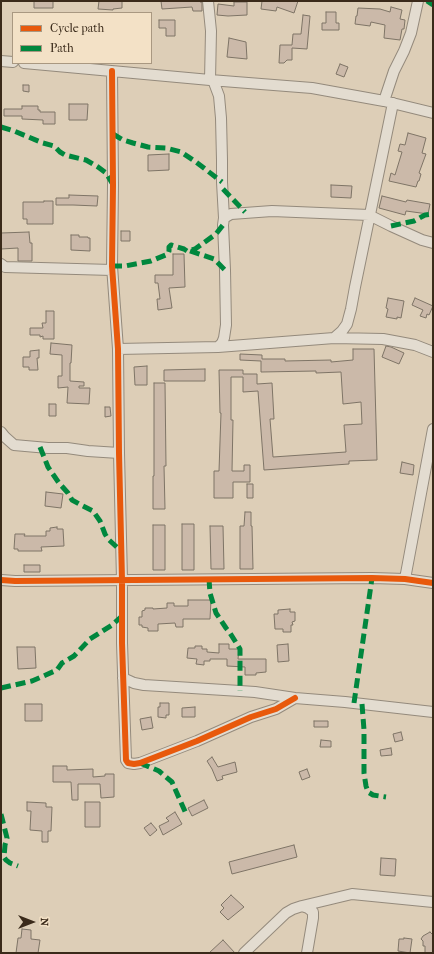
<!DOCTYPE html>
<html>
<head>
<meta charset="utf-8">
<style>
  body { margin:0 }
  #map { position:relative; width:434px; height:954px; overflow:hidden; background:#ddceb7; font-family:"IM FELL French Canon",serif }
  canvas { display:block }
  .frame { position:absolute; inset:0; border:2px solid #3a2a1a; pointer-events:none }
  .legend { position:absolute; left:12px; top:12px; width:140px; height:52px; box-sizing:border-box; background:#f3e1c6; border:1px solid #a99881; margin:0; padding:5px 7px; list-style:none; font-size:12px; color:#3a2a1a }
  .legend li { display:flex; align-items:center; gap:8px; height:20px }
  .legend b { width:20px; border:1px solid #a99881 }
  .north { position:absolute; left:12px; top:902px; width:40px; height:40px; -webkit-text-stroke:3px #f3e1c6; paint-order:stroke; rotate:90deg; font-size:11px; font-weight:700; line-height:16px; text-align:center; color:#3a2a1a }
  .north::after { content:''; display:block; margin:auto; width:14px; height:18px; background:#3a2a1a; clip-path:polygon(50% 0,100% 100%,50% 72%,0 100%) }
</style>
</head>
<body>
<div id="map">
<canvas width="434" height="954"></canvas>
<div class="frame"></div>
<ul class="legend">
<li><b style="height:5px;background:#e8590c"></b>Cycle path</li>
<li><b style="height:5px;background:#00873e"></b>Path</li>
</ul>
<div class="north">N</div>
</div>
<script>
const ctx = document.querySelector('canvas').getContext('2d');
ctx.lineJoin = 'round';
function paint(path, color) { ctx.fillStyle = color; ctx.fill(path, 'evenodd'); }
const poly = rows => new Path2D(rows.map(r => 'M' + r).join(''));
function strokePath(path, color, width, dash) { ctx.strokeStyle = color; ctx.lineWidth = width; ctx.lineCap = dash ? 'butt' : 'round'; ctx.setLineDash(dash || []); ctx.stroke(path); }
const building = poly([
  [34,1,53,1,53,8,34,8,34,1],
  [99,1,122,1,122,8,113,9,113,10,98,9,99,1],
  [161,1,200,1,200,2,202,2,202,11,193,11,192,7,162,9,161,1],
  [262,1,298,1,294,13,277,7,276,11,261,9,262,1],
  [234,2,247,2,247,15,228,16,217,15,218,4,234,6,234,2],
  [391,7,402,10,400,19,405,20,404,29,402,29,400,40,384,38,385,25,371,22,370,26,355,24,356,16,357,16,358,8,380,9,390,12,391,7],
  [326,12,336,12,336,23,339,23,339,30,322,30,322,23,326,23,326,12],
  [303,15,310,16,307,49,292,48,292,60,287,60,284,63,279,63,280,45,292,45,293,34,301,34,303,15],
  [159,20,175,20,175,36,166,36,166,28,159,28,159,20],
  [229,38,246,42,247,59,227,57,229,38],
  [340,64,348,67,344,77,336,74,340,64],
  [23,85,29,85,29,92,23,91,23,85],
  [69,104,88,104,87,120,69,120,69,104],
  [22,106,38,106,38,110,40,110,40,112,55,112,55,124,43,124,43,120,22,119,22,116,4,116,4,109,22,109,22,106],
  [408,133,426,138,422,153,426,154,419,173,421,174,419,181,418,181,416,187,389,181,391,173,395,175,402,152,398,151,400,144,405,145,408,133],
  [169,154,169,170,148,171,148,155,169,154],
  [331,185,352,186,351,198,331,197,331,185],
  [69,195,98,196,97,206,73,205,56,205,56,198,69,198,69,195],
  [382,196,406,202,407,200,430,204,428,214,406,211,405,215,379,208,382,196],
  [44,201,53,201,53,224,27,224,27,219,23,219,23,202,44,202,44,201],
  [121,231,130,231,130,241,121,241,121,231],
  [29,232,30,243,32,243,32,261,18,261,18,248,1,249,1,233,29,232],
  [71,235,79,235,79,237,88,237,88,238,90,238,90,251,71,250,71,235],
  [173,254,184,254,185,287,169,288,172,308,158,310,157,299,160,299,158,283,155,283,155,275,173,275,173,254],
  [388,298,404,301,401,318,397,317,397,319,386,317,388,309,386,308,388,298],
  [415,298,433,306,429,315,427,314,426,318,420,316,423,310,412,305,415,298],
  [46,311,54,311,54,339,43,339,43,336,40,337,40,335,30,335,30,328,43,328,42,323,46,323,46,311],
  [51,343,72,345,71,363,70,363,70,381,84,382,84,386,79,386,79,388,90,388,89,404,67,403,68,387,58,388,58,376,62,376,62,355,50,354,51,343],
  [386,346,391,347,404,353,399,364,382,357,386,346],
  [353,349,374,349,377,460,349,461,349,464,264,470,258,391,243,392,243,377,231,377,231,420,233,420,232,471,244,471,244,465,250,465,250,482,233,482,233,498,214,498,214,471,219,471,221,413,220,413,219,370,243,370,243,374,257,374,257,384,272,383,274,419,270,419,273,457,346,452,344,425,362,424,361,402,343,404,341,372,316,373,316,371,261,372,261,361,240,360,240,354,262,355,262,359,285,359,285,361,331,360,331,362,353,360,353,349],
  [39,350,39,358,37,358,38,370,29,370,29,367,23,367,23,357,30,357,30,351,39,350],
  [147,366,147,385,135,385,134,367,147,366],
  [205,369,205,381,164,381,164,370,205,369],
  [154,383,165,383,166,466,164,466,165,509,153,509,153,476,154,476,154,383],
  [49,404,56,404,56,416,49,416,49,404],
  [105,407,110,407,111,416,105,417,105,407],
  [402,462,414,465,413,475,400,473,402,462],
  [247,484,253,484,253,498,247,498,247,484],
  [46,492,63,494,61,508,45,506,46,492],
  [245,512,251,512,251,526,252,526,253,569,240,569,240,526,244,526,245,512],
  [182,524,194,524,194,570,182,570,182,524],
  [153,525,165,525,165,570,153,570,153,525],
  [210,526,223,526,224,569,211,569,210,526],
  [57,527,57,529,63,529,64,546,41,547,42,551,18,551,18,549,14,549,15,534,25,534,24,536,46,536,46,531,50,531,50,528,57,527],
  [24,565,40,565,40,572,24,572,24,565],
  [188,600,211,600,210,619,183,619,183,627,176,627,175,623,158,624,158,631,148,631,148,628,142,627,142,625,139,625,139,617,142,617,142,611,145,610,145,608,153,608,153,609,167,608,167,603,174,603,174,606,188,606,188,600],
  [290,609,290,612,295,612,295,621,292,622,293,625,291,625,291,632,283,632,283,629,275,629,274,614,278,614,278,610,290,609],
  [219,644,229,644,229,649,239,649,238,659,266,659,266,672,256,673,256,675,245,675,245,667,227,666,227,659,210,659,210,661,204,661,204,665,196,664,197,659,187,658,188,648,195,648,195,646,202,646,202,649,207,649,207,652,219,653,219,644],
  [288,644,289,661,278,662,277,645,288,644],
  [17,647,35,647,36,668,18,669,17,647],
  [160,703,169,703,169,715,166,715,166,718,158,717,158,707,160,707,160,703],
  [25,704,42,704,42,721,25,721,25,704],
  [195,707,195,717,182,717,182,708,195,707],
  [151,717,153,728,142,730,140,719,151,717],
  [314,721,328,721,328,727,314,727,314,721],
  [401,732,403,740,395,742,393,734,401,732],
  [321,740,331,741,331,747,320,747,321,740],
  [391,748,392,755,381,756,380,750,391,748],
  [212,757,218,767,235,762,237,772,222,776,223,779,217,781,212,769,207,761,212,757],
  [53,766,67,766,67,770,93,769,93,777,105,776,105,774,114,774,114,797,101,798,100,784,78,784,78,800,72,800,71,782,53,782,53,766],
  [307,769,310,777,302,780,299,772,307,769],
  [204,800,208,808,192,816,188,808,204,800],
  [27,802,46,803,46,807,52,807,51,831,48,831,48,842,42,842,42,831,30,830,31,811,27,811,27,802],
  [85,802,100,802,100,827,85,827,85,802],
  [175,812,182,824,163,835,159,826,169,821,166,818,175,812],
  [151,823,157,830,150,836,144,828,151,823],
  [294,845,297,857,232,874,229,862,294,845],
  [381,858,396,859,395,876,380,875,381,858],
  [231,895,244,907,228,920,220,912,224,908,221,905,231,895],
  [22,929,31,930,31,939,40,940,38,953,16,953,18,938,21,938,22,929],
  [430,932,433,935,433,953,425,953,425,946,423,946,423,941,421,939,423,936,430,932],
  [404,938,412,939,410,953,398,951,399,939,404,939,404,938],
  [223,940,235,953,209,953,223,940]
]);
paint(building, '#cbb9a9');
strokePath(building, '#7e7466', 1);
const minor = poly([
  [208,1,211,31,210,80],
  [1,61,13,62],
  [24,63,210,80,312,88,384,101,433,113],
  [112,71,113,185,112,266,118,349,119,453,122,580,122,643,126,760,128,763,134,764,140,763,197,741,251,717,276,709,295,698],
  [384,101,394,71,404,51,411,33,418,1],
  [224,218,231,214,272,211,369,215,391,226,422,240,433,243],
  [1,264,5,267,112,270],
  [334,338,383,339,415,345,433,352],
  [218,347,334,338,342,331,347,324,351,309,355,287,393,103],
  [118,349,218,347,222,343,224,338,226,325,225,270,223,225,224,218,222,182,222,160,221,118,219,96,213,80],
  [1,432,5,437,14,445,48,448,67,448,88,451,119,453],
  [405,579,433,429],
  [1,580,15,581,372,578,405,579,433,583],
  [123,678,134,683,144,685,240,691,255,692,295,698,345,702,433,712],
  [302,906,352,894,433,902],
  [244,953,286,913,293,909,302,906,308,908,313,912,313,918,307,953]
]);
strokePath(minor, '#948a7c', 12);
strokePath(minor, '#e3dcd0', 10);
strokePath(poly([
  [427,1,433,5],
  [1,127,14,131,43,143,54,146,60,152,65,155,86,160,98,167,106,173,112,183],
  [113,134,123,140,133,143,148,147,166,148,181,152,196,162,222,182],
  [223,189,245,212],
  [391,226,414,221,425,215,433,214],
  [190,251,214,259,225,270],
  [112,266,125,266,151,261,168,254,169,251,169,247,171,245,184,249,187,251,195,249,216,234,223,225],
  [40,447,48,467,59,483,68,493,72,500,81,505,93,511,100,521,105,534,108,539,121,551],
  [209,579,210,593,216,613,226,628,230,633,240,649,240,691],
  [1,688,32,681,57,670,62,663,74,656,90,639,112,625,122,616],
  [354,703,372,578],
  [362,704,364,730,364,773,366,786,368,792,373,795,386,797],
  [140,763,159,771,172,782,187,816],
  [1,814,7,838,5,845,4,857,6,860,10,863,18,866]
]), '#00873e', 5, [10, 5]);
strokePath(poly([
  [112,71,113,185,112,266,118,349,119,453,122,580,122,643,126,760,128,763,134,764,140,763,197,741,251,717,276,709,295,698],
  [1,580,15,581,372,578,405,579,433,583]
]), '#e8590c', 6);
</script>
</body>
</html>
